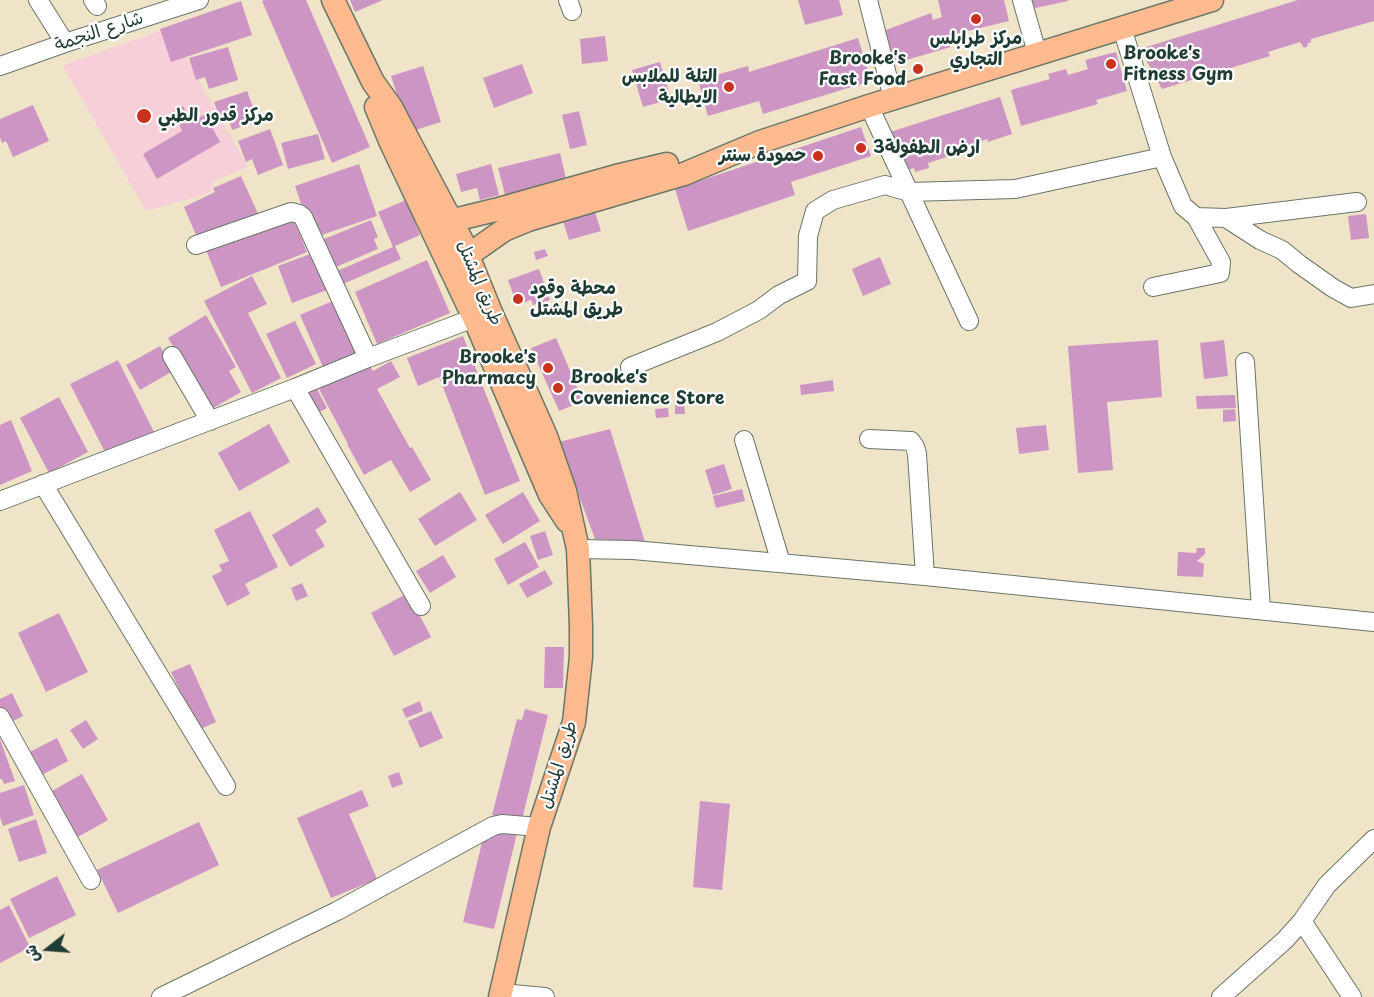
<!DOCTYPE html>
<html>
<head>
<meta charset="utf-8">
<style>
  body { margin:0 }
  #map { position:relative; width:1374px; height:997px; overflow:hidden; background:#efe4c8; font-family:"Playpen Sans","Playpen Sans Arabic",sans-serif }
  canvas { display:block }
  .north { position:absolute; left:18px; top:919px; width:60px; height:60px; -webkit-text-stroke:4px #fff; paint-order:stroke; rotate:253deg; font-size:16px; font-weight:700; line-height:24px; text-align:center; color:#1f3d34 }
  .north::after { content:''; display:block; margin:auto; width:21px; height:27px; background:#1f3d34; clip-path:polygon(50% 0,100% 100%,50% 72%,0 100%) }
</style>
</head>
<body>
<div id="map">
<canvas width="1374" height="997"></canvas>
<div class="north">ش</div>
</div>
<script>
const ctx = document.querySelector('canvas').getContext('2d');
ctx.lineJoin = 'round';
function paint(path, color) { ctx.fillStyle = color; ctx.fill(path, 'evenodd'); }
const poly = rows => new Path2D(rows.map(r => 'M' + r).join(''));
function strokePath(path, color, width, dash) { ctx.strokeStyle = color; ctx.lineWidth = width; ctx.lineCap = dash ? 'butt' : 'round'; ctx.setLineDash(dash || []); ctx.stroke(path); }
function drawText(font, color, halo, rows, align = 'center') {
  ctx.font = font + ' "Playpen Sans","Playpen Sans Arabic",sans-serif'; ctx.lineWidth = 4.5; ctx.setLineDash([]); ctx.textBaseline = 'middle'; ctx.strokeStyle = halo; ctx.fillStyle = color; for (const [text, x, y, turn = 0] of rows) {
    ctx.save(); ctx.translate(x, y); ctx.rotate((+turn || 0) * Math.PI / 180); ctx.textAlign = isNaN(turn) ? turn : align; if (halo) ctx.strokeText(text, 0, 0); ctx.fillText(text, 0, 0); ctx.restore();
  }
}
paint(poly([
  [169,28,248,167,214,181,209,193,146,211,67,73,63,65]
]), '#f6cfd8');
paint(poly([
  [265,0,306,0,370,147,332,163,262,1],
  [350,0,383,0,355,12],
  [798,0,839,0,843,15,805,25],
  [938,0,1004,0,1009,21,947,36,951,47,889,65,881,36,886,34,886,30,931,13,933,20,942,17],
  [1029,0,1068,0,1068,1,1031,9],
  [1298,0,1374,0,1374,21,1311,39,1311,42,1307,44,1308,46,1304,48,1300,42,1268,52,1270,56,1162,89,1140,49],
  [241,1,252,35,171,62,160,29],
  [605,36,608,61,582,64,580,39],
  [858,38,871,81,763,114,759,101,708,116,698,80,748,66,749,72],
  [228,47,238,80,209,89,205,77,196,80,189,58],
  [1116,52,1127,91,1096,100,1098,104,1021,126,1011,90,1050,79,1048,74,1066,69,1068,75,1088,69,1085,60],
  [660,62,671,99,643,107,632,70],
  [522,64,533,93,494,108,483,78],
  [423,66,441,122,409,132,391,76],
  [247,91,258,121,232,130,228,118,221,121,214,102],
  [1000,97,1012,134,988,142,987,139,977,143,978,145,956,152,956,154,928,163,929,168,915,172,914,168,903,171,890,132],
  [33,105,49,141,13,157,6,141,2,143,0,137,0,119],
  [183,106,192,122,205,114,220,142,157,179,143,154,182,131,173,112],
  [579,111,587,145,570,149,562,115],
  [861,127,871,156,791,182,795,195,688,231,675,189],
  [270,129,283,165,258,175,252,159,246,162,238,141],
  [318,134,325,159,288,169,281,143],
  [560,153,568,187,507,202,498,168],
  [359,164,377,216,313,238,295,186],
  [491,164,499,195,480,200,477,188,461,192,456,174],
  [241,176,259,216,199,242,184,207,215,192,213,188],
  [406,200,420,235,395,246,401,259,336,287,330,274,393,247,378,212],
  [594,209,601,231,569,240,562,218],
  [1366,214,1369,238,1351,240,1348,216],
  [292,215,307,252,221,287,206,250],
  [371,220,378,237,374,239,378,249,336,267,324,239],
  [545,249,548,256,536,260,534,252],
  [313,253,327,290,292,303,278,266],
  [880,257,891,284,863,296,852,269],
  [427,260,450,313,377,344,355,292],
  [539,269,550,300,533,305,531,300,517,305,508,280],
  [252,276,267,304,248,313,281,378,252,393,204,301],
  [335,300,358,352,323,367,300,315],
  [206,315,236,367,229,371,241,392,210,410,168,338],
  [295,321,316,364,287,378,266,334],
  [463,336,520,481,485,495,439,377,418,386,407,358],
  [556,338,583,401,559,411,531,348],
  [1158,340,1162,397,1107,402,1113,470,1078,473,1068,346],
  [1224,340,1228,376,1204,379,1200,343],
  [160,346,173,371,140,390,126,365],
  [118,360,154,432,107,456,70,384],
  [391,361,400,377,377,389,410,448,412,447,431,480,410,492,391,460,364,475,347,444,348,444,319,389,368,363,373,371],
  [833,380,834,391,801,395,800,385],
  [317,389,327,408,314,415,304,396],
  [1235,395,1236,408,1197,409,1196,396],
  [59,397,88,452,49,473,20,418],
  [684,401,685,414,675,414,675,402],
  [668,408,669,417,656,418,655,409],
  [1235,409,1236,421,1223,422,1223,410],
  [11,420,32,471,0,485,0,425],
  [269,424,290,462,239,491,218,453],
  [1046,425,1049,450,1019,454,1016,428],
  [610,429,645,542,595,539,559,442],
  [724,464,732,489,713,495,705,470],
  [742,489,745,501,716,508,713,496],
  [460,492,477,520,435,546,418,519],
  [523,492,540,521,503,544,485,515],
  [318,507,327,522,315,530,325,546,290,567,272,535],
  [250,511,278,567,245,584,250,594,227,606,212,576,222,571,219,565,229,561,214,530],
  [545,531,553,555,538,560,530,536],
  [525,542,539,567,508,585,494,559],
  [1197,548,1205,548,1205,554,1197,561,1204,564,1203,577,1177,576,1178,552,1196,553],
  [443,555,456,577,430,593,416,571],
  [545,570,553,584,527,598,519,584],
  [302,583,308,596,296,601,291,588],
  [408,593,431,637,394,656,371,613],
  [59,613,88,672,46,692,18,633],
  [545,647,564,647,563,688,544,688],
  [190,664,216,722,198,730,171,672],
  [12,693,23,716,5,725,0,714,0,699],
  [420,701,423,711,406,718,402,709],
  [525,709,548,715,521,823,492,815,517,719,522,720],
  [431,711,443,738,420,748,408,721],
  [86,720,98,739,83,749,70,730],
  [57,738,68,761,38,777,26,754],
  [0,739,15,781,4,784,2,779,0,779],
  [399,772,403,784,392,788,388,776],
  [82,774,108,820,76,838,50,792],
  [24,785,34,815,3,826,0,817,0,793],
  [362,790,369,806,349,814,377,879,331,898,297,818],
  [700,801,730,804,722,890,693,887],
  [36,819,47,853,19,862,8,829],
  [199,822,219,865,118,913,97,870],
  [493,827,517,833,494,929,463,922,483,838,490,840],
  [57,876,76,915,29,938,10,899],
  [9,905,30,947,0,963,0,910]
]), '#cd95c4');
const minor = poly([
  [38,0,65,43],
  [93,0,97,6],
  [568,0,572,11],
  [868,0,893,98],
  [1022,0,1037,53],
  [1122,28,1162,157,1183,206,1196,217,1221,262,1220,273,1153,287],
  [0,66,65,43,199,0],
  [869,106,969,321],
  [1196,217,1226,218,1357,202],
  [1226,218,1260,240,1282,250,1299,264,1333,288,1351,298,1374,294],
  [196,245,291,212,299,214,303,217,368,358],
  [172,356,210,421],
  [1245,362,1261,610],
  [630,367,717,332,759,310,779,295,807,281,808,236,815,211,833,200,885,185,909,192,1015,189,1162,157],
  [295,388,421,606],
  [869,439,911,441,915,447,917,454,925,576],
  [744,440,781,563],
  [43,484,226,786],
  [0,501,295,388,368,358,474,318],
  [578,549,633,550,925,576,1374,622],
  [0,717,91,880],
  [1302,921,1352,997],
  [501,993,545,997],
  [161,997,337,911,493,826,502,824,539,827],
  [1221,997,1285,940,1302,921,1327,885,1374,839]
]);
const major = poly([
  [333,0,373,82,391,107,462,241,490,310,546,436,565,491,578,549,581,626,581,657,574,722,539,827,500,997],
  [376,107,391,143,474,318,550,495,567,521],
  [438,224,495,210,616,176,667,164],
  [450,268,504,230,528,220,684,174,760,142,869,106,1212,0]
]);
strokePath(minor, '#687768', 20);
strokePath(major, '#687768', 25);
strokePath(minor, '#fff', 18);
strokePath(major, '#fcba8e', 22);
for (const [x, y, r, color] of [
  [976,19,6,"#c8321e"],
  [1111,64,6,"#c8321e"],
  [918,69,6,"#c8321e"],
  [729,87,6,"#c8321e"],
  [144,116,8,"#c8321e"],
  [861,148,6,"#c8321e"],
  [818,156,6,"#c8321e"],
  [518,299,6,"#c8321e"],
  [548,368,6,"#c8321e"],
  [558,388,6,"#c8321e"]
]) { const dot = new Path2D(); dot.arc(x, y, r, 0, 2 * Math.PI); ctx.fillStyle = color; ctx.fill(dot); strokePath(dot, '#fff', 2); }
drawText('18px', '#1f3d34', '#fff', [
  ["شارع النجمة",99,32,-18],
  ["طريق المشتل",479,283,67],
  ["طريق المشتل",559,765,-73]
]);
drawText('bold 18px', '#1f3d34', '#fff', [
  ["مركز طرابلس",976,39,"center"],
  ["التجاري",976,60,"center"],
  ["Brooke's",1123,54],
  ["Fitness Gym",1123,75],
  ["Brooke's",906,59,"right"],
  ["Fast Food",906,80,"right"],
  ["التلة للملابس",717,77,"right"],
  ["الايطالية",717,98,"right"],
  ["مركز قدور الطبي",158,116],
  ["ارض الطفولة3",873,148],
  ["حمودة سنتر",806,156,"right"],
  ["محطة وقود",530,289],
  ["طريق المشتل",530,310],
  ["Brooke's",536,358,"right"],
  ["Pharmacy",536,379,"right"],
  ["Brooke's",570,378],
  ["Covenience Store",570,399]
], 'left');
</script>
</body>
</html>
